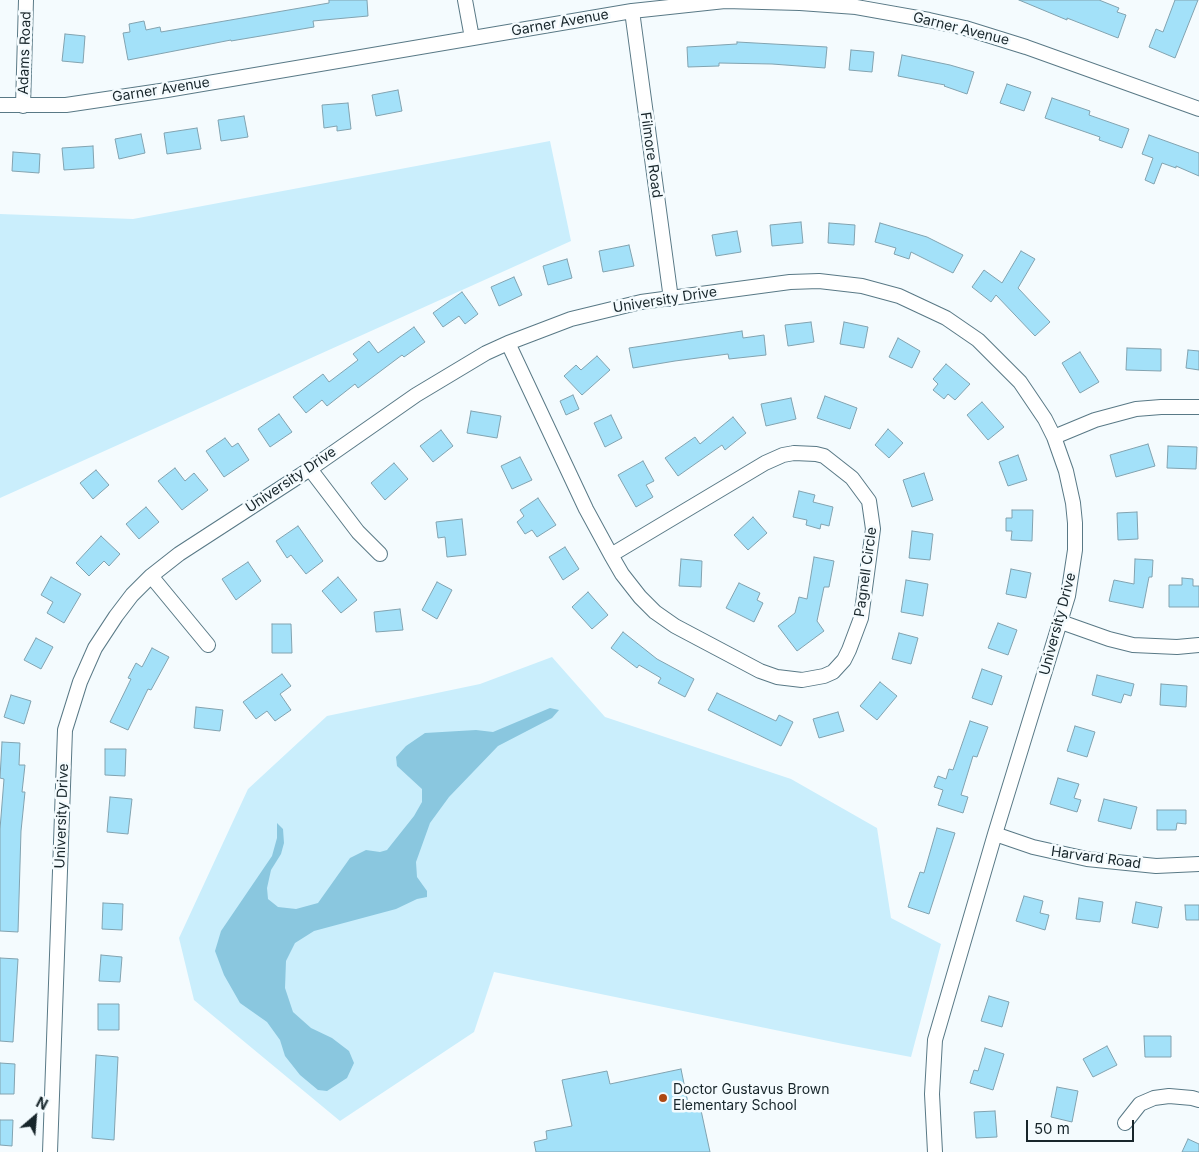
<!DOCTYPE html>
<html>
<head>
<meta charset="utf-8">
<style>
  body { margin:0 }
  #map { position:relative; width:1199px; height:1152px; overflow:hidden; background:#f4fbfe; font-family:Inter,sans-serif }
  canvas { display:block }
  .north { position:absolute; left:10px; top:1092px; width:50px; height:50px; -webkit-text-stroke:4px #f4fbfe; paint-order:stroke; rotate:27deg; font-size:14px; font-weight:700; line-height:20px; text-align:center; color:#17252a }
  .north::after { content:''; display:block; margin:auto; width:18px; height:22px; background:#17252a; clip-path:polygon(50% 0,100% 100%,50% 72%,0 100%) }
  .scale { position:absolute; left:1026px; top:1120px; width:108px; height:22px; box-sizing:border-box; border:2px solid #17252a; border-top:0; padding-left:6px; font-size:15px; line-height:18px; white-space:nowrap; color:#17252a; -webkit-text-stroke:4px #f4fbfe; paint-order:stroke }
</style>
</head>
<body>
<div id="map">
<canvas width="1199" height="1152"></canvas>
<div class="north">N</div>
<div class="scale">50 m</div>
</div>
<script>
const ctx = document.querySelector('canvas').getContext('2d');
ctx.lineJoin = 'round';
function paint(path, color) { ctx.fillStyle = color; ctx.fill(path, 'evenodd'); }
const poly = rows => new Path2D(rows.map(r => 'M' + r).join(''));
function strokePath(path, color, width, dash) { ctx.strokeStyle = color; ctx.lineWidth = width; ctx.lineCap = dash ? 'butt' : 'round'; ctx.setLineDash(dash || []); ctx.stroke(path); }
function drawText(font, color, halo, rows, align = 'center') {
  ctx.font = font + ' Inter,sans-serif'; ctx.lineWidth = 5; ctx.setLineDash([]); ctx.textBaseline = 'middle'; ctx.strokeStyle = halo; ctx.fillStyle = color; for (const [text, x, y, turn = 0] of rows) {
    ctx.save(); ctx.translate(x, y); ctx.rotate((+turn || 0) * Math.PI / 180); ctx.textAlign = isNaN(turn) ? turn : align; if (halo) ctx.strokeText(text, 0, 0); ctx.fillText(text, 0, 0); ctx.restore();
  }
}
paint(poly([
  [550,141,571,241,0,498,0,214,133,219],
  [552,657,605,717,791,779,877,828,891,918,941,944,911,1057,843,1044,494,972,474,1032,340,1121,194,1000,179,938,248,789,327,716,480,684]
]), '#caeefc');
paint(poly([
  [550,708,559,710,552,718,498,746,449,797,430,823,416,862,417,877,427,891,427,897,417,899,396,909,314,931,295,943,286,961,285,988,293,1012,311,1028,332,1038,349,1051,354,1063,347,1078,327,1091,318,1090,300,1075,285,1056,280,1040,267,1022,240,1003,224,975,215,951,221,931,272,856,277,838,277,823,283,829,284,843,281,854,271,870,267,888,268,899,278,907,296,909,318,903,350,858,366,850,380,852,387,850,414,816,422,802,422,789,397,766,396,757,406,746,425,733,476,730,493,732]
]), '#8ac7df');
const building = poly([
  [329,0,367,0,368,16,313,21,314,27,231,41,231,40,128,60,123,33,130,32,129,24,144,21,146,30,160,27,161,32,329,3,329,0],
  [1019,0,1099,0,1119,8,1117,12,1126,15,1118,38,1067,18,1067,20,1019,0],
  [1175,0,1198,0,1175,58,1149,47,1156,29,1163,32,1175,0],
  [65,34,85,36,83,63,62,61,65,34],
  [737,42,827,47,825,68,772,64,719,63,719,66,688,67,687,47,737,44,737,42],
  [851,50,874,52,872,72,849,70,851,50],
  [902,55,950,65,974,72,967,94,944,86,945,85,898,76,902,55],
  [1007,84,1031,92,1024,111,1000,103,1007,84],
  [398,90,402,111,376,116,372,95,398,90],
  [1052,98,1090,111,1089,115,1129,129,1122,148,1099,140,1100,137,1045,118,1052,98],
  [348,103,351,129,337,131,337,126,324,128,322,105,348,103],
  [244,116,248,137,221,141,218,120,244,116],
  [197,128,201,149,167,154,164,133,197,128],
  [141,134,145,153,119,159,115,139,141,134],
  [1149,135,1199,153,1199,176,1176,166,1176,168,1162,163,1154,184,1145,180,1153,158,1142,154,1149,135],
  [93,146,94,168,64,170,62,148,93,146],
  [13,152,40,154,39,173,12,171,13,152],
  [801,222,803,243,772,246,770,225,801,222],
  [829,223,855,225,854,245,828,243,829,223],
  [880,223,927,237,963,255,953,273,911,252,909,259,894,254,896,248,875,242,880,223],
  [737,231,741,252,716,256,712,235,737,231],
  [629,245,634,266,603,272,599,251,629,245],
  [1021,251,1035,259,1018,288,1050,322,1035,336,996,295,991,302,972,287,984,270,1002,283,1021,251],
  [567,259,572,278,548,285,543,266,567,259],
  [514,277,522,295,499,306,491,287,514,277],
  [462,292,478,314,465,324,459,316,443,327,433,313,462,292],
  [811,322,814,342,788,346,785,325,811,322],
  [844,322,868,327,864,348,840,344,844,322],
  [414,327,425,342,404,357,402,355,358,388,355,384,327,406,322,400,306,413,293,397,323,374,329,382,358,360,353,354,369,341,378,353,414,327],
  [742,331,743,338,764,335,766,355,729,359,728,354,675,361,633,368,629,348,742,331],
  [898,338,920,351,912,368,889,357,898,338],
  [1127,348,1161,349,1161,371,1126,370,1127,348],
  [1188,350,1199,351,1199,370,1186,368,1188,350],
  [1080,352,1099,382,1080,393,1062,363,1080,352],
  [597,356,610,370,582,395,564,376,576,365,581,370,597,356],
  [946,364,970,384,955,400,948,394,944,399,933,390,938,384,933,379,946,364],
  [573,395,579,409,566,415,560,401,573,395],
  [825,396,857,408,850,429,817,418,825,396],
  [791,398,796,419,766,426,761,404,791,398],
  [982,402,1004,427,988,440,967,415,982,402],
  [471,411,501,416,497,438,467,433,471,411],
  [279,414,292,432,270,447,258,429,279,414],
  [611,415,622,438,605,447,594,423,611,415],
  [733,417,746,433,725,450,722,445,678,476,665,458,695,437,700,444,733,417],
  [888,429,903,443,889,458,875,445,888,429],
  [441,430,453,446,433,462,420,446,441,430],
  [225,438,232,447,238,443,249,460,224,477,206,451,225,438],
  [1148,444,1155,466,1116,477,1110,455,1148,444],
  [1168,446,1197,447,1196,469,1167,468,1168,446],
  [1018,455,1027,480,1008,486,999,462,1018,455],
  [520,457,532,480,512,489,501,466,520,457],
  [643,461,654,481,646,485,653,497,636,507,618,475,643,461],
  [394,463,408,479,385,500,371,483,394,463],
  [175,468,185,481,194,473,208,490,182,510,158,481,175,468],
  [96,470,109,485,93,499,80,483,96,470],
  [924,473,933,500,912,507,903,480,924,473],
  [799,491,815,495,813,502,833,507,829,526,821,524,820,529,806,525,807,520,793,517,799,491],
  [538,498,556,525,537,537,532,530,525,534,517,522,524,516,520,510,538,498],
  [146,507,159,522,139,539,126,524,146,507],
  [1012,510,1033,510,1032,541,1011,540,1012,531,1006,531,1006,518,1012,518,1012,510],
  [1137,512,1138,539,1118,540,1117,513,1137,512],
  [753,517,767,533,748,550,734,535,753,517],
  [462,519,466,555,447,557,445,537,438,538,436,522,462,519],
  [298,526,323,561,306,574,291,555,287,558,276,541,298,526],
  [912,531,933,534,930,560,909,558,912,531],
  [101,536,120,554,109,566,104,561,89,576,76,563,101,536],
  [565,547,579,569,563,580,549,557,565,547],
  [814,557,834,561,829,587,824,587,817,621,824,631,797,651,778,626,795,613,799,597,807,599,814,557],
  [681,559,702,561,701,587,679,586,681,559],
  [1135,559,1153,560,1152,577,1149,577,1143,608,1109,601,1114,580,1134,584,1135,559],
  [248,562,261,581,236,600,222,579,248,562],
  [1011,569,1031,573,1026,598,1006,594,1011,569],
  [51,577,81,594,64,623,47,613,53,602,41,595,51,577],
  [338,577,357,600,341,613,322,591,338,577],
  [1182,578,1193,579,1193,586,1199,586,1199,607,1169,607,1169,585,1182,585,1182,578],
  [906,580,928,584,923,616,901,612,906,580],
  [437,582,452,590,437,619,422,610,437,582],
  [739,583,760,593,757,600,763,603,754,622,726,608,739,583],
  [588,592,608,615,592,629,572,607,588,592],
  [400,609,403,630,376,632,374,612,400,609],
  [998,623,1017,630,1008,655,988,648,998,623],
  [272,624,291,624,292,653,272,653,272,624],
  [623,632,657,659,694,679,685,697,658,683,661,678,639,665,637,668,611,648,623,632],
  [899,633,918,638,911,664,892,659,899,633],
  [36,638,53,647,41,669,24,660,36,638],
  [152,648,169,657,151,690,148,689,128,730,110,722,131,679,128,678,136,663,142,667,152,648],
  [982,669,1002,676,992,705,972,698,982,669],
  [282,674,291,686,280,694,291,710,275,721,267,711,256,719,243,702,282,674],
  [1097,675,1134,684,1131,696,1124,694,1121,703,1092,695,1097,675],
  [880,682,897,696,877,720,860,706,880,682],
  [1161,684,1187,686,1186,707,1160,705,1161,684],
  [717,693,776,721,779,715,793,722,781,746,708,710,717,693],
  [11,695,31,701,24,724,4,717,11,695],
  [196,707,223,710,220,731,194,728,196,707],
  [838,712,844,731,819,738,813,719,838,712],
  [970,721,988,727,977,757,973,756,961,795,968,797,963,813,938,805,943,790,934,787,938,776,946,779,949,769,953,770,970,721],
  [1075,726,1095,732,1087,757,1067,751,1075,726],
  [2,742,20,743,19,765,25,765,22,792,25,792,21,831,18,932,0,931,0,829,4,779,0,778,2,742],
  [105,749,126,749,125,776,105,775,105,749],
  [1058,778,1079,784,1074,798,1081,800,1077,812,1050,804,1058,778],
  [110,797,132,799,128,834,107,832,110,797],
  [1104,799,1137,807,1131,829,1098,821,1104,799],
  [1157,810,1186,810,1186,824,1177,823,1176,830,1157,830,1157,810],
  [937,828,955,833,929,914,908,907,920,872,924,873,937,828],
  [1024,896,1043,901,1040,913,1049,915,1045,930,1016,921,1024,896],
  [1079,898,1103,902,1100,922,1076,919,1079,898],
  [1136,902,1162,907,1158,928,1132,923,1136,902],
  [103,903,123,904,122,930,102,929,103,903],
  [1185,905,1199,905,1199,920,1186,920,1185,905],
  [101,955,122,957,120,982,99,981,101,955],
  [0,958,18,959,13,1042,0,1041,0,958],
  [989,996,1009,1002,1002,1027,981,1021,989,996],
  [98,1004,119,1004,119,1030,98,1030,98,1004],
  [1144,1036,1171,1036,1171,1057,1145,1057,1144,1036],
  [1107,1046,1117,1065,1093,1077,1083,1059,1107,1046],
  [985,1048,1004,1054,993,1090,970,1083,974,1070,978,1071,985,1048],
  [96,1055,118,1057,114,1140,92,1138,96,1055],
  [0,1063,15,1064,14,1094,0,1094,0,1063],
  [681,1069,688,1103,699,1101,710,1152,536,1152,534,1142,547,1139,546,1131,572,1126,562,1080,607,1071,610,1084,681,1069],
  [1057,1087,1078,1091,1072,1122,1051,1117,1057,1087],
  [995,1111,997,1137,976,1138,974,1112,995,1111],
  [0,1120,13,1120,12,1146,0,1145,0,1120],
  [1188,1139,1199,1144,1199,1152,1182,1152,1188,1139]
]);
paint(building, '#a3e1f9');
strokePath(building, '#82a3b0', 1);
const street = poly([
  [465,0,472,38],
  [632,11,671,299],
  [0,105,66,105,167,90,632,11,725,1,800,3,856,7,929,20,965,28,1026,47,1199,109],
  [23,106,26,0],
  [508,343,586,509,611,555],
  [1054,437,1095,420,1136,409,1161,407,1199,407],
  [794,453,816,454,824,456,852,478,869,501,873,529,861,618,849,650,844,660,833,672,824,676,802,680,777,677,760,671,675,626,655,612,640,597,622,574,611,555,765,463,783,455,794,453],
  [310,469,358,532,380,554],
  [151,576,208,645],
  [1061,622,1109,639,1133,645,1177,647,1199,645],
  [995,834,1033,847,1087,859,1156,866,1199,864],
  [1125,1123,1140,1104,1154,1098,1169,1096,1192,1098,1199,1100],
  [50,1152,65,730,80,682,95,648,116,616,132,595,151,576,179,554,310,469,416,395,486,353,508,343,571,319,641,302,790,282,819,281,862,286,899,296,946,318,978,340,1020,382,1045,419,1054,437,1066,471,1073,503,1075,523,1075,550,1068,596,995,834,935,1040,932,1094,935,1152]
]);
strokePath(street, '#597986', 16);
strokePath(street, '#fff', 14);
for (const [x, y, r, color] of [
  [663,1098,5,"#ad4914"]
]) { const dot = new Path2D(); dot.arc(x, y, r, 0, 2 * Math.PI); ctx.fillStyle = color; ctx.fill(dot); strokePath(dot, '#f4fbfe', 2); }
drawText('14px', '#17252a', '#f4fbfe', [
  ["Garner Avenue",560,23,-10],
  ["Garner Avenue",961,29,14],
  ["Adams Road",25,53,-88],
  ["Garner Avenue",161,90,-9],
  ["Filmore Road",651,155,82],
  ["University Drive",665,300,-9],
  ["University Drive",291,480,-34],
  ["Pagnell Circle",866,572,-82],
  ["University Drive",1058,624,-75],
  ["University Drive",62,816,-88],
  ["Harvard Road",1096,858,8]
]);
drawText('14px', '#17252a', '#f4fbfe', [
  ["Doctor Gustavus Brown",673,1090],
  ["Elementary School",673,1106]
], 'left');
</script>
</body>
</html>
